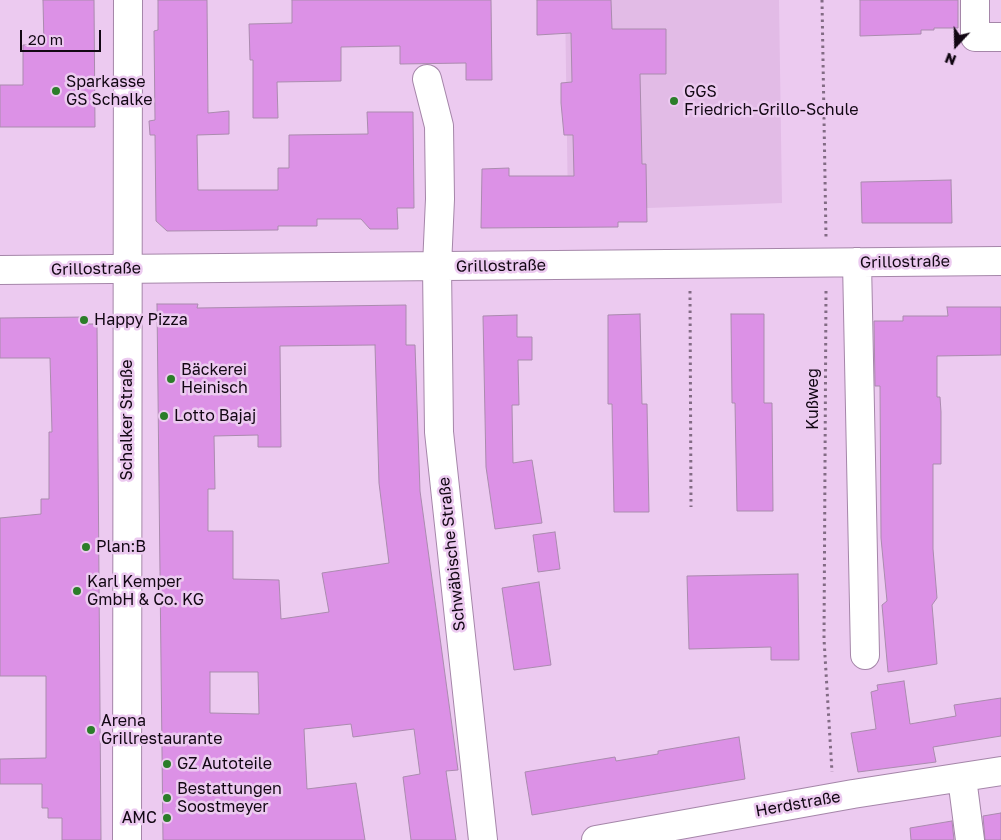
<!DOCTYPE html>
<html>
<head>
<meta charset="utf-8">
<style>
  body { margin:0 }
  #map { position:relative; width:1001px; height:840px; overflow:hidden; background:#eccaf0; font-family:"Golos Text",sans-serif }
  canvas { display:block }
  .north { position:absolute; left:931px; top:20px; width:50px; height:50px; -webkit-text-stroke:4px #eccaf0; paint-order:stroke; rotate:201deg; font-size:14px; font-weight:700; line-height:20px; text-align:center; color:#120713 }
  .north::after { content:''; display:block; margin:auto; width:18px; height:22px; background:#120713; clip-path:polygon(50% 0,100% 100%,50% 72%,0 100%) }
  .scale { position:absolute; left:20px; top:30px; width:81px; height:22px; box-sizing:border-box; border:2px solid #120713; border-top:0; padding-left:6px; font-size:15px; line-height:18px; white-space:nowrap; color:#120713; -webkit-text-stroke:4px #eccaf0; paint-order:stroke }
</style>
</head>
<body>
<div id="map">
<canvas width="1001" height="840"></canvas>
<div class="north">N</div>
<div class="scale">20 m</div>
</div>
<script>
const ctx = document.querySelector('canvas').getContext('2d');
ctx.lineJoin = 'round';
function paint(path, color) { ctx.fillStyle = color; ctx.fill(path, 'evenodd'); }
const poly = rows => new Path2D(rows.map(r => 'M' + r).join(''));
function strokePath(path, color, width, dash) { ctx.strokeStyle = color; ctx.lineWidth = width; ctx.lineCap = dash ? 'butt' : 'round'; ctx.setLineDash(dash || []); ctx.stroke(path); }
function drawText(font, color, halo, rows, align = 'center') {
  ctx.font = font + ' "Golos Text",sans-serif'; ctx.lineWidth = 5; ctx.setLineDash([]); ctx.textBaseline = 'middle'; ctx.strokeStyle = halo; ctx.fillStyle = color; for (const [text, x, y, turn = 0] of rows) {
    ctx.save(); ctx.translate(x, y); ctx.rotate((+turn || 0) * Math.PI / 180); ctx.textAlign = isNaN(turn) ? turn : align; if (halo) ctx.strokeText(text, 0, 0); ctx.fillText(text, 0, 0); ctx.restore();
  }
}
paint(poly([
  [565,0,779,0,782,203,568,211]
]), '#e2bbe6');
const building = poly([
  [43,0,94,0,95,127,0,127,0,85,23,85,23,45,44,45,43,0],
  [158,0,207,0,208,113,229,111,229,134,197,135,198,190,278,190,278,168,289,168,289,135,368,134,367,112,413,112,414,208,397,208,398,229,370,229,361,219,317,219,317,226,278,226,278,230,167,231,156,221,155,135,150,135,149,121,155,120,154,31,158,30,158,0],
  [292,0,491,0,492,80,466,80,466,63,400,64,400,46,341,47,341,81,277,82,278,118,253,118,253,60,250,60,249,24,292,23,292,0],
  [537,0,611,0,612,29,666,29,666,74,640,74,642,164,646,164,647,222,618,222,618,227,481,228,482,169,509,168,509,176,574,176,573,135,564,135,561,103,561,83,572,82,571,33,537,35,537,0],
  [860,0,958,0,958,28,934,28,934,30,921,30,921,34,860,36,860,0],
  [951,180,952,223,862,223,861,182,951,180],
  [157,304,198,304,197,308,406,305,406,345,415,345,420,491,458,770,446,771,456,840,411,840,403,777,420,774,414,729,353,737,351,724,304,729,307,789,356,783,365,840,163,840,157,304],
  [375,345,379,483,389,563,322,573,329,612,281,619,279,580,233,579,233,531,208,531,208,489,215,489,214,436,258,435,258,447,281,447,280,346,375,345],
  [210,672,258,672,259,714,210,713,210,672],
  [947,307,1001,307,1001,355,937,356,937,397,940,397,941,412,941,464,933,464,933,549,937,598,932,605,937,664,888,672,882,605,887,601,881,538,880,386,875,386,874,321,903,321,903,316,948,316,947,307],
  [640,314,642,404,647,404,649,512,614,512,612,404,608,404,608,315,640,314],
  [731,314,764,314,764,403,772,403,773,511,737,511,735,403,732,403,731,314],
  [517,315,517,337,532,337,532,360,518,360,519,405,512,405,513,463,532,460,542,523,495,529,486,467,483,316,517,315],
  [88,317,88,324,97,324,101,840,62,840,62,818,48,818,48,808,42,808,42,784,0,784,0,759,46,758,46,676,0,676,0,518,41,514,41,499,49,499,49,432,52,432,50,358,0,358,0,318,88,317],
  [555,532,560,569,538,572,533,535,555,532],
  [798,574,799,660,771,660,771,647,689,649,687,576,798,574],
  [539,582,551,665,514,670,502,588,539,582],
  [904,681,910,724,956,716,954,705,1001,698,1001,736,933,747,936,762,858,772,851,733,876,729,871,692,878,690,877,685,904,681],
  [739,737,745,779,532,815,525,772,615,757,616,761,658,754,658,751,739,737],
  [1001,813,1001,840,985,840,983,816,1001,813],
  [952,821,954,840,911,840,910,828,952,821]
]);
paint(building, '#dc91e6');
strokePath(building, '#aa8bae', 1);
const minor = poly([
  [975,0,975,37,1001,37],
  [427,79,439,126,440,199,437,266,439,432,483,840],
  [857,262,865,655],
  [0,270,1001,261],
  [962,778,970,840],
  [127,840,128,0],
  [596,840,853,794,1001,771]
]);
strokePath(minor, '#a586a9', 30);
strokePath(poly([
  [822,0,826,237],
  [690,291,691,507],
  [826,291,824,639,832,772]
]), '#826b84', 3, [2.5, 4]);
strokePath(minor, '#fff', 28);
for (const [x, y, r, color] of [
  [56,91,5,"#2b7d29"],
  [674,101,5,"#2b7d29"],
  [84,320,5,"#2b7d29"],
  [171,379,5,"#2b7d29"],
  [164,416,5,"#2b7d29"],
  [86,547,5,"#2b7d29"],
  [77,591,5,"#2b7d29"],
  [91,730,5,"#2b7d29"],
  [167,764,5,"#2b7d29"],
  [167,798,5,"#2b7d29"],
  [167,818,5,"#2b7d29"]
]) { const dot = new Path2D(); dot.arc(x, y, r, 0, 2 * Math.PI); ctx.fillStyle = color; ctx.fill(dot); strokePath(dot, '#eccaf0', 2); }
drawText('16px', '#120713', '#eccaf0', [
  ["Sparkasse",66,82],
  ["GS Schalke",66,100],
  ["GGS",684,92],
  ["Friedrich-Grillo-Schule",684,110],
  ["Happy Pizza",94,320],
  ["Bäckerei",181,370],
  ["Heinisch",181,388],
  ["Lotto Bajaj",174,416],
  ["Plan:B",96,547],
  ["Karl Kemper",87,582],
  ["GmbH & Co. KG",87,600],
  ["Arena",101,721],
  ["Grillrestaurante",101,739],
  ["GZ Autoteile",177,764],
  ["Bestattungen",177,789],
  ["Soostmeyer",177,807],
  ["AMC",157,818,"right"]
], 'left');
drawText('16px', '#120713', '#eccaf0', [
  ["Grillostraße",905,262,-1],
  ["Grillostraße",501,266,-1],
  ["Grillostraße",96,269,-1],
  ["Kußweg",813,399,-90],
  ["Schalker Straße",127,420,-90],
  ["Schwäbische Straße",452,554,-96],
  ["Herdstraße",798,804,-10]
]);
</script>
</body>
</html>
